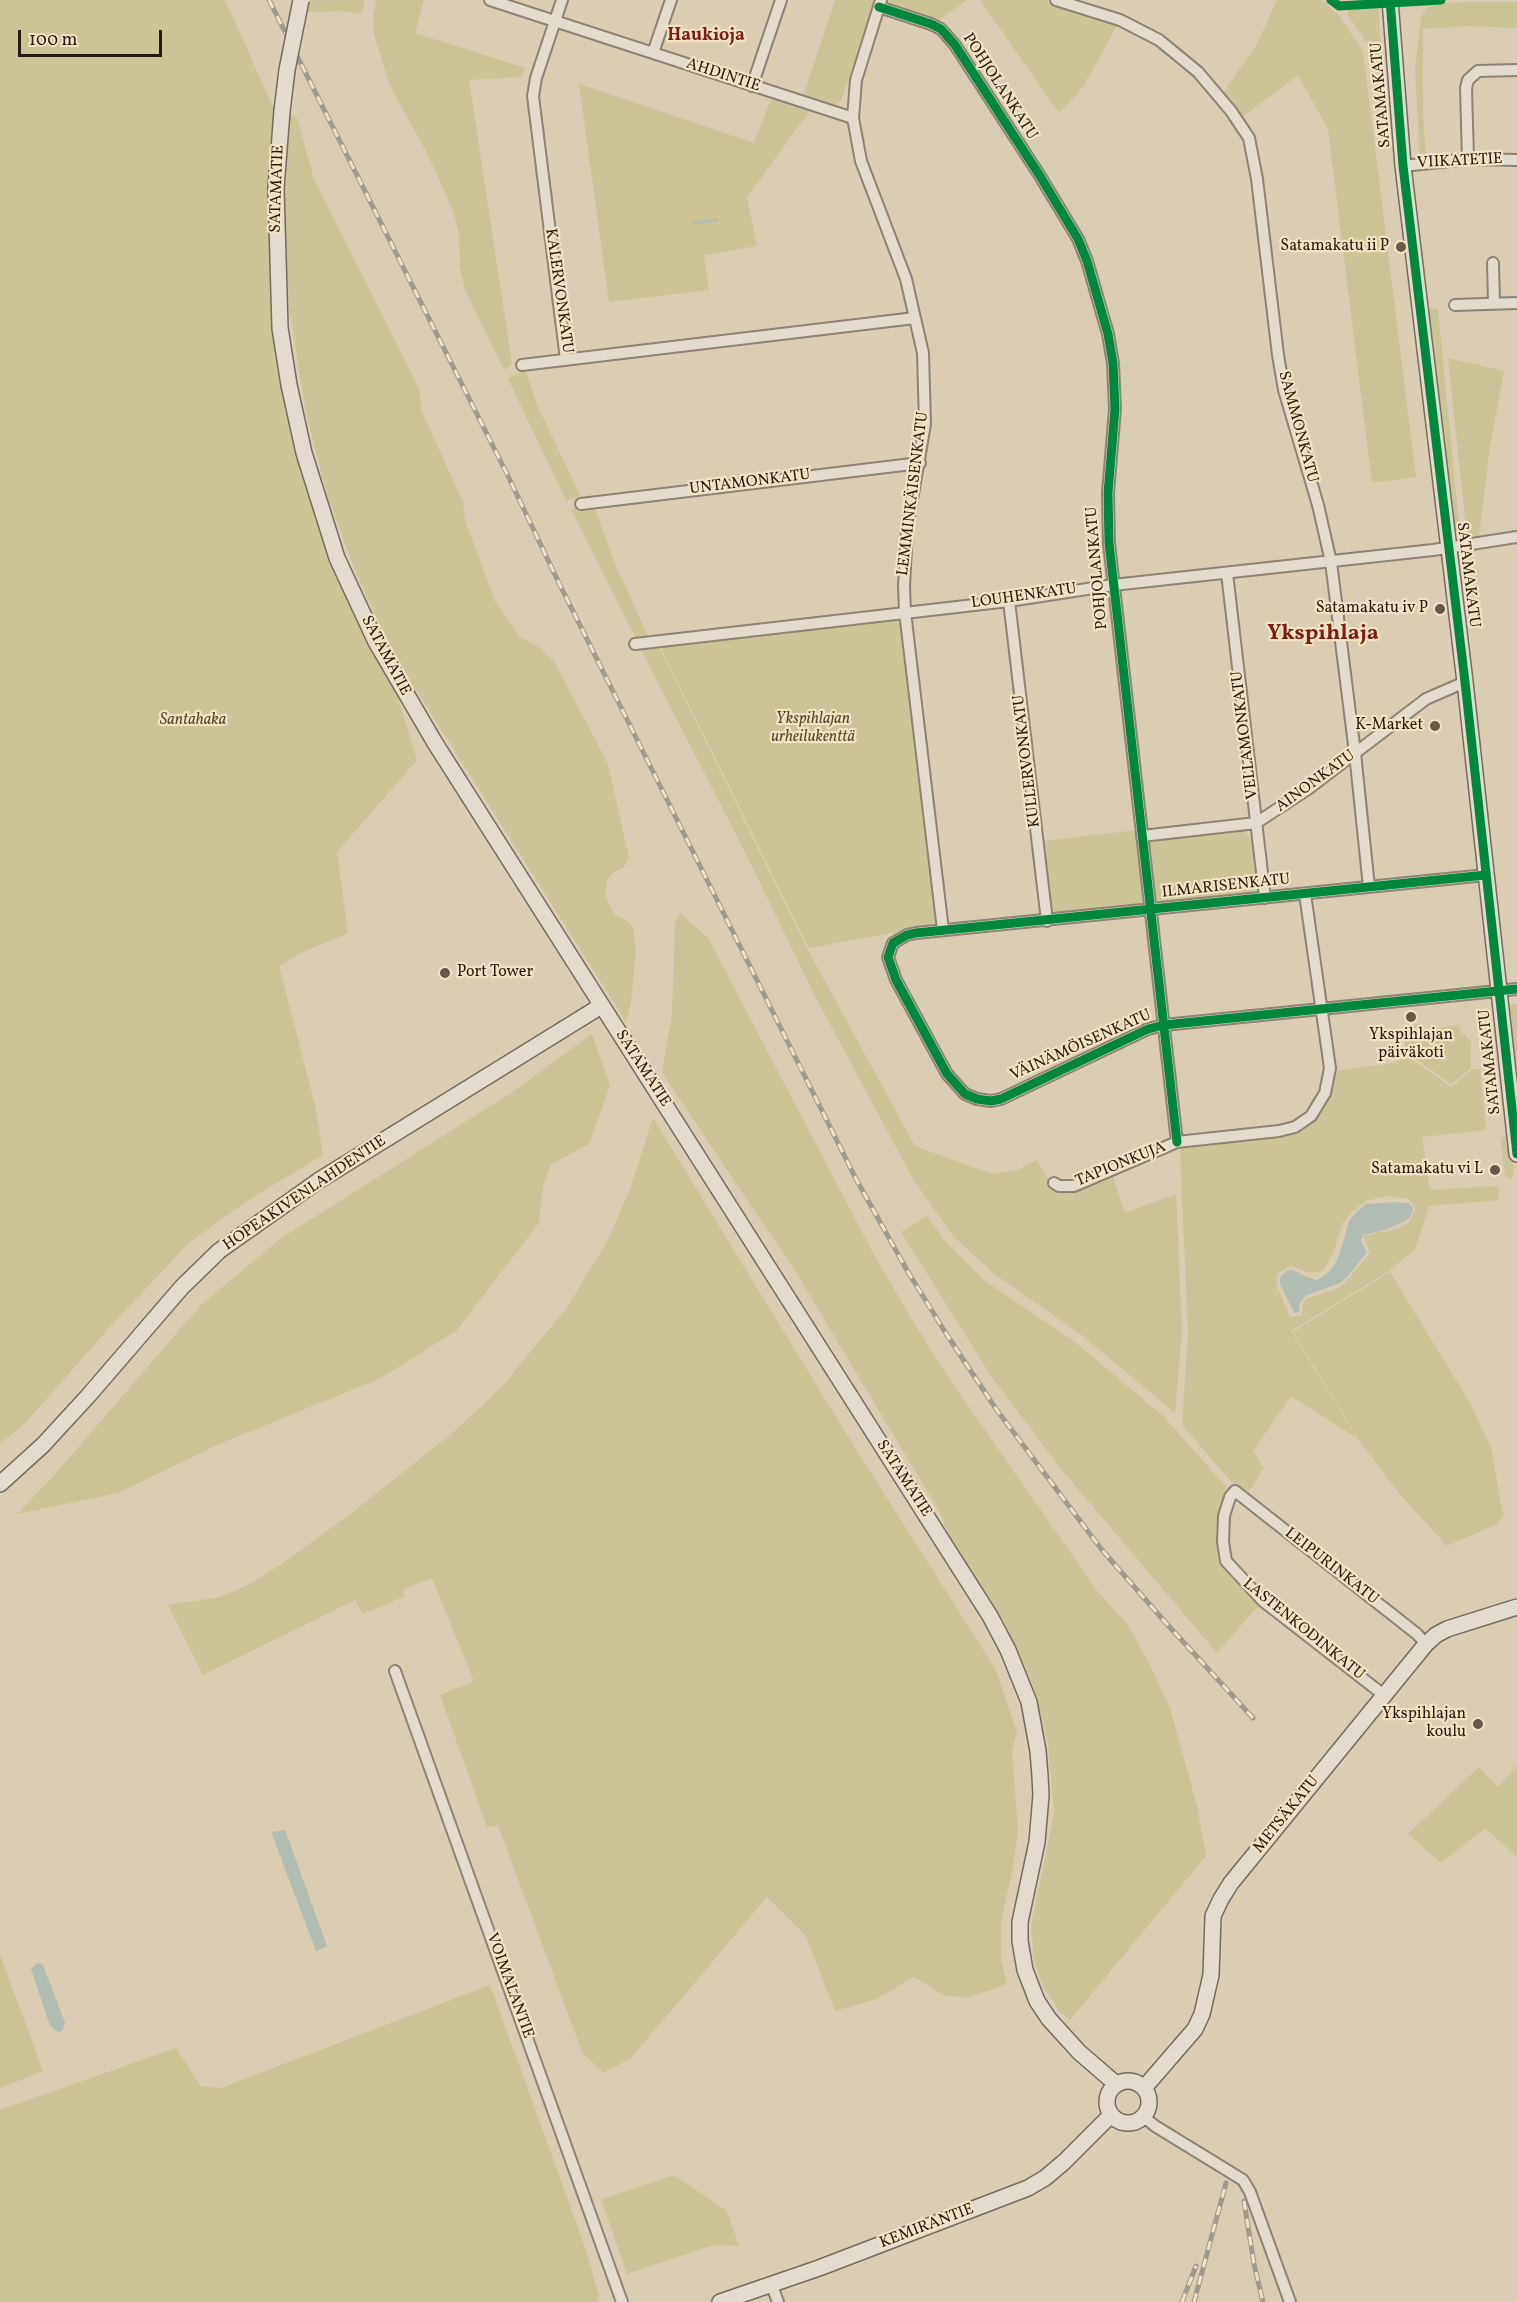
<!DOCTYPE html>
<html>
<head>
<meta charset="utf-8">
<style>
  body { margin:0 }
  #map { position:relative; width:1517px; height:2302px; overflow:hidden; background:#dbcdb3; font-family:Vollkorn,serif }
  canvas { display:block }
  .scale { position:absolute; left:18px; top:30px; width:144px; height:27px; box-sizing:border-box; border:3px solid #261b11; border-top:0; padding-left:8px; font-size:18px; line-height:21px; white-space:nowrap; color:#261b11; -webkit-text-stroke:4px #f3e2c3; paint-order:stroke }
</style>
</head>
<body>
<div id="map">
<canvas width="1517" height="2302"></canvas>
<div class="scale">100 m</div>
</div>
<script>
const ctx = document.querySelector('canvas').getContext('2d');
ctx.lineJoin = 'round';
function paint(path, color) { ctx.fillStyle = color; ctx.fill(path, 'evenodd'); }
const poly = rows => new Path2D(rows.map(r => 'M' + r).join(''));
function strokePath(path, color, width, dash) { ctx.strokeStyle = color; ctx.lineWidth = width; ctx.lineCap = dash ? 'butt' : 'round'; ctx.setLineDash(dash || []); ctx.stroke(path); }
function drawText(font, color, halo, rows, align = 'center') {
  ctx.font = font + ' Vollkorn,serif'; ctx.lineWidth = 4.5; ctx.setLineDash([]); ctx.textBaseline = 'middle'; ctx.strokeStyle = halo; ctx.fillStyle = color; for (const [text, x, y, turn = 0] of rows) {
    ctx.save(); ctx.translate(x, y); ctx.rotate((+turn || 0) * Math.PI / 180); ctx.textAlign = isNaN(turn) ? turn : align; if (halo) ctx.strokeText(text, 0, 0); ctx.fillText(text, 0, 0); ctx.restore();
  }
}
paint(poly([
  [0,0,225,0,274,109,267,204,273,320,289,417,396,691,417,760,337,852,348,933,305,951,279,966,315,1105,323,1155,247,1201,190,1242,117,1319,26,1422,0,1444],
  [310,0,365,0,362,14,344,11,307,12],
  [376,0,424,0,415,33,525,68,522,77,469,80,512,364,504,370,465,290,460,267,459,233,452,208,427,153,389,84,374,34,373,18],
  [835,0,875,0,841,101,832,106,803,96],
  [888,0,967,0,937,21,892,5],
  [980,0,1044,0,1118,24,1083,87,1059,113],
  [1277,0,1321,0,1326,2,1339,16,1363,51,1416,477,1372,483,1328,129,1298,75,1241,118,1222,94,1256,46],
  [1474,2,1517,2,1517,28,1467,26,1423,29,1423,111,1426,159,1420,160,1415,69,1421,18,1426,8,1439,3],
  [1355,6,1379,6,1380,57,1372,58,1364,38,1348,16,1348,10],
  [579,84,754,143,772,97,811,109,747,197,757,246,704,255,709,290,609,302],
  [288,113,297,118,314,179,420,390,421,410,463,502,465,521,495,601,519,636,537,646,554,661,608,764,629,858,623,868,614,872,607,880,605,894,614,914,626,920,633,927,636,951,631,1002,626,1022,411,682,383,631,357,576,327,495,306,413,289,307,284,204],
  [1427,308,1438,309,1460,535,1452,535],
  [1448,358,1504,371,1490,446,1479,537,1467,538],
  [525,369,538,407,582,499,566,500,508,379],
  [582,506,585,511,594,507,615,564,649,638,636,639,571,509],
  [902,617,937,917,931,926,809,948,660,646],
  [658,645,809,952,915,1146,992,1174,1020,1169,1036,1160,1052,1185,1112,1174,1125,1213,1176,1194,1182,1330,1175,1413,1083,1336,993,1273,953,1236,913,1179,815,996,743,848,639,646],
  [1242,828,1253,841,1257,884,1249,894,1161,903,1153,896,1147,844,1152,839],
  [1137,830,1144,897,1138,906,1051,914,1043,841],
  [680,913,708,938,872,1251,909,1315,950,1380,1098,1592,1127,1624,1150,1665,1170,1708,1197,1806,1206,1856,1070,2020,1059,2011,1043,1987,1034,1961,1031,1925,1054,1814,1048,1745,1034,1688,1005,1623,955,1548,938,1509,799,1277,662,1073,672,1015,675,922],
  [1517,1004,1517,1116,1504,1007],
  [1417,1024,1418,1033,1431,1032,1431,1029,1459,1025,1460,1031,1471,1041,1471,1068,1451,1084,1406,1052,1403,1034,1408,1033,1408,1025],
  [592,1034,610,1086,589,1144,550,1165,543,1187,539,1223,456,1331,379,1379,219,1444,118,1493,17,1514,51,1479,201,1305,280,1239,511,1093],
  [1407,1056,1451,1087,1473,1069,1480,1069,1486,1130,1422,1137,1430,1190,1493,1186,1498,1187,1499,1200,1429,1206,1415,1249,1389,1271,1291,1331,1357,1438,1291,1396,1253,1451,1264,1468,1246,1496,1235,1486,1182,1425,1188,1334,1180,1145,1315,1119,1324,1106,1332,1088,1335,1071,1393,1063],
  [1389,1196,1409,1199,1415,1208,1410,1221,1400,1228,1363,1236,1370,1253,1348,1279,1339,1288,1306,1299,1302,1305,1302,1316,1290,1317,1277,1286,1276,1277,1278,1273,1291,1266,1311,1273,1324,1270,1333,1253,1343,1223,1350,1214,1365,1201],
  [653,1118,847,1435,996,1670,1017,1732,1012,1750,1018,1830,1013,1867,1001,1923,1001,1959,1007,1984,967,1998,943,1995,914,1977,876,1999,835,2011,806,1936,767,1897,631,2058,604,2073,582,2052,498,1825,487,1827,440,1695,474,1681,432,1578,403,1589,405,1596,363,1614,355,1600,203,1675,168,1605,220,1597,246,1586,282,1564,354,1511,450,1435,501,1388,568,1306,608,1240,630,1189],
  [1506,1134,1510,1138,1514,1172,1511,1179,1505,1176,1501,1139],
  [927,1216,944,1240,985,1281,1075,1342,1163,1416,1229,1490,1218,1514,1216,1538,1220,1561,1232,1578,1258,1606,1217,1653,1062,1470,991,1376,901,1232],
  [1390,1272,1470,1403,1491,1448,1503,1515,1497,1524,1447,1546,1398,1492,1361,1443,1293,1332],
  [1517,1766,1517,1857,1485,1828,1441,1863,1408,1834,1479,1767,1498,1787],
  [0,1955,43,2071,0,2088],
  [490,1985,585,2247,599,2296,597,2302,0,2302,0,2110,176,2048,201,2086,221,2088],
  [674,2175,727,2211,739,2246,714,2245,627,2274,601,2199]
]), '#ccc396');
paint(poly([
  [1394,1202,1408,1203,1413,1207,1412,1213,1408,1220,1385,1230,1363,1235,1361,1240,1367,1252,1348,1276,1340,1283,1305,1296,1300,1303,1299,1312,1294,1313,1280,1284,1280,1277,1287,1271,1293,1270,1309,1278,1317,1280,1326,1274,1334,1266,1340,1253,1349,1221,1358,1211,1366,1204],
  [285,1830,327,1946,316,1951,271,1832],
  [38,1963,43,1965,65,2023,62,2031,58,2032,50,2026,31,1969]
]), '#b1bcb2');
strokePath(poly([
  [695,223,717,220]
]), '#b1bcb2', 3);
const street = poly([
  [490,0,853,118],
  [562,0,536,78,533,96,566,360],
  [881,0,856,80,853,118,861,161,906,279,923,353,925,424,907,529,904,586,905,612,943,930],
  [1056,0,1120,20,1159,40,1198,72,1231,111,1249,138,1257,179,1278,355,1284,390,1318,505,1331,562,1355,753,1369,887],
  [879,7,931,24,941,29,955,45,1040,176,1078,239,1087,261,1108,334,1113,363,1115,409,1108,493,1109,543,1177,1142],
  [653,53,671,0],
  [752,86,781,0],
  [1468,159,1466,88,1468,80,1478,71,1517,70],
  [1403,166,1468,159,1517,160],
  [1493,263,1494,303],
  [1455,305,1517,303],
  [522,365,915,318],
  [581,504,920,463],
  [1227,573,1265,898],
  [1009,601,1047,921],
  [635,644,1009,601,1113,585,1433,550,1517,537],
  [1142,836,1256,823,1308,789,1426,699,1465,682],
  [1486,875,916,933,907,935,893,943,888,957,896,980,947,1074,965,1094,977,1099,991,1101,1001,1099,1148,1029,1164,1025,1517,989],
  [1054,1183,1059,1186,1074,1186,1177,1142,1279,1131,1295,1127,1311,1116,1325,1093,1330,1068,1305,894],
  [395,1671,622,2302],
  [1385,1696,1263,1601,1226,1561,1223,1542,1224,1516,1230,1497,1235,1491,1417,1634,1426,1644],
  [1144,2117,1155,2126,1243,2180,1250,2192,1290,2302],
  [771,2283,778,2302]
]);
const secondary = poly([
  [1390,0,1403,166,1465,682,1517,1154],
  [282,111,276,188,280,328,289,385,304,453,337,558,376,642,435,743,990,1616,1008,1650,1029,1702,1038,1751,1040,1776,1041,1795,1037,1842,1020,1922,1020,1941,1025,1970,1037,2001,1049,2019,1079,2052,1116,2084],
  [0,1484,43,1445,89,1395,182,1287,219,1251,318,1181,601,1006],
  '1107 2102a21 21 0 1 1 42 0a21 21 0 1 1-42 0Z',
  [1144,2088,1195,2029,1202,2014,1211,1975,1213,1916,1221,1899,1231,1883,1426,1644,1436,1635,1447,1629,1517,1607],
  [720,2302,819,2268,1028,2188,1045,2178,1064,2162,1111,2115]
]);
strokePath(street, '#8d8374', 14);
strokePath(secondary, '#746b5e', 18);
strokePath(street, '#e2dbce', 10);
strokePath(secondary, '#e2dbce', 15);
const rail = poly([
  [269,0,508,476,558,581,856,1179,908,1272,947,1335,996,1409,1102,1550,1166,1623,1253,1718],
  [1244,2201,1254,2264,1263,2302],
  [1182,2302,1196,2266],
  [1194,2302,1226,2183]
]);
strokePath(rail, '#a0998e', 5);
strokePath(rail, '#f3e2c3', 3, [9]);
const secondaryBridge = poly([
  [282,111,287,70,301,0]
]);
strokePath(secondaryBridge, '#746b5e', 18, []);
strokePath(secondaryBridge, '#e2dbce', 15);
strokePath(poly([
  [1331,0,1339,6,1441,0],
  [1390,0,1403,166,1465,682,1517,1154],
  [879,7,931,24,941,29,955,45,1040,176,1078,239,1087,261,1108,334,1113,363,1115,409,1108,493,1109,543,1177,1142],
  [1486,875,916,933,907,935,893,943,888,957,896,980,947,1074,965,1094,977,1099,991,1101,1001,1099,1148,1029,1164,1025,1517,989]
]), '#00873e', 9);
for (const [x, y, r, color] of [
  [1401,247,6,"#65594a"],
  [1440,609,6,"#65594a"],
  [1435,726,6,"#65594a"],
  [445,973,6,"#65594a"],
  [1411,1017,6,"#65594a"],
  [1495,1170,6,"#65594a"],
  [1478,1724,6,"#65594a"]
]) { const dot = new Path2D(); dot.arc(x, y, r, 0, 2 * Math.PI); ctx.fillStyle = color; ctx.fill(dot); strokePath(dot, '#f3e2c3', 2); }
drawText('16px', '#261b11', '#f3e2c3', [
  ["AHDINTIE",723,76,18],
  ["POHJOLANKATU",999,87,57],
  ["SATAMAKATU",1382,95,-95],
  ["VIIKATETIE",1460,162,-3],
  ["SATAMATIE",278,189,-88],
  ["KALERVONKATU",558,291,82],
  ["SAMMONKATU",1297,427,75],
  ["UNTAMONKATU",750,483,-7],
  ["LEMMINKÄISENKATU",914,494,-83],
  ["POHJOLANKATU",1098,568,-95],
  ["SATAMAKATU",1467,575,83],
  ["LOUHENKATU",1024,597,-8],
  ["SATAMATIE",385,656,62],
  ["VELLAMONKATU",1246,735,-97],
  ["KULLERVONKATU",1028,761,-97],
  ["AINONKATU",1316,782,-36],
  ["ILMARISENKATU",1226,887,-6],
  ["VÄINÄMÖISENKATU",1081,1046,-24],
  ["SATAMAKATU",1491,1062,-96],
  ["SATAMATIE",642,1069,57],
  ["TAPIONKUJA",1121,1165,-22],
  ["HOPEAKIVENLAHDENTIE",305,1194,-34],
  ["SATAMATIE",903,1479,57],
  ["LEIPURINKATU",1331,1567,38],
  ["LASTENKODINKATU",1303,1630,39],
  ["METSÄKATU",1287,1815,-51],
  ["VOIMALANTIE",509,1986,70],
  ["KEMIRANTIE",927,2227,-21]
]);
drawText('16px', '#261b11', '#f3e2c3', [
  ["Satamakatu ii P",1389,247],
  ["Satamakatu iv P",1428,609],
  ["K-Market",1423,726],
  ["Port Tower",457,973,"left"],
  ["Ykspihlajan",1411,1036,"center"],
  ["päiväkoti",1411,1054,"center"],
  ["Satamakatu vi L",1483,1170],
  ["Ykspihlajan",1466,1715],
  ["koulu",1466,1733]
], 'right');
drawText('italic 16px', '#544b32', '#f3e2c3', [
  ["Ykspihlajan",813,720],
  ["urheilukenttä",813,738],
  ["Santahaka",193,721]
]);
drawText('bold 18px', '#7a1f14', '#f3e2c3', [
  ["Haukioja",706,37]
]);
drawText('bold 22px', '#7a1f14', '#f3e2c3', [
  ["Ykspihlaja",1323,635]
]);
</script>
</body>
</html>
